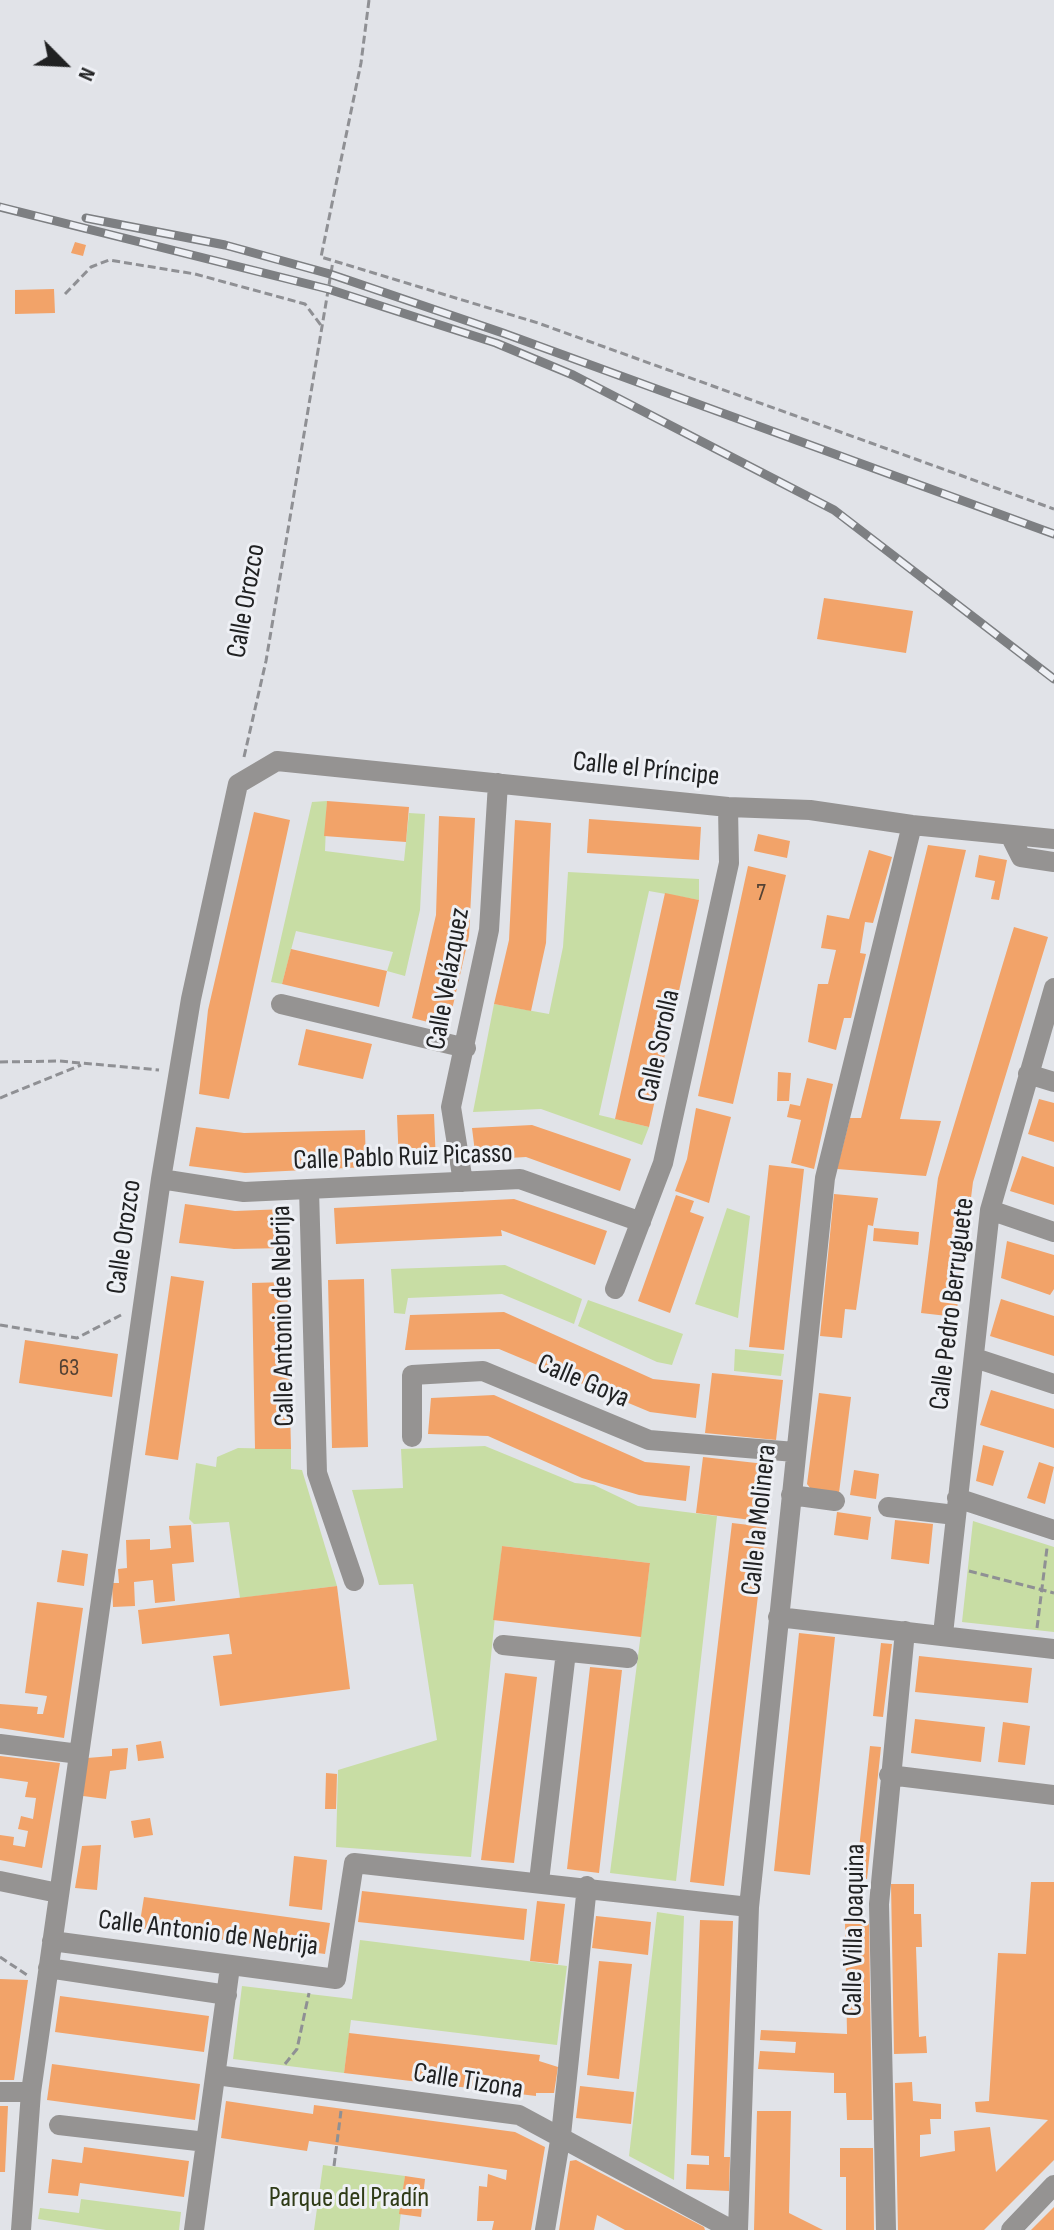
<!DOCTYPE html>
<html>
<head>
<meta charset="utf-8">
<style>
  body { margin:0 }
  #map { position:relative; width:1054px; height:2230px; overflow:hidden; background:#e1e3e8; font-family:"Sofia Sans Condensed",sans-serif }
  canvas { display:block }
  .north { position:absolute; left:24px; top:24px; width:80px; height:80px; -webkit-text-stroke:6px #eef0f5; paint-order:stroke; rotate:114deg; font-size:22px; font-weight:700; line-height:32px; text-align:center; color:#202122 }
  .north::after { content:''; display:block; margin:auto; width:28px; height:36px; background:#202122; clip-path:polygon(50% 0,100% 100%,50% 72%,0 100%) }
</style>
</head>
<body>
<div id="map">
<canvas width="1054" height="2230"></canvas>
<div class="north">N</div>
</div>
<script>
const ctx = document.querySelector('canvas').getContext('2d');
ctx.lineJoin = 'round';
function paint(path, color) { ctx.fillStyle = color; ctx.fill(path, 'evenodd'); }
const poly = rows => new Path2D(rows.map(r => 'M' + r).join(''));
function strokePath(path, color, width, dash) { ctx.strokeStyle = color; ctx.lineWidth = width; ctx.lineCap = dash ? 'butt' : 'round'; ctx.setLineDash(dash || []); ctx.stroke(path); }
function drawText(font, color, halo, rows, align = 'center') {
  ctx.font = font + ' "Sofia Sans Condensed",sans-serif'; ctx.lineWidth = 6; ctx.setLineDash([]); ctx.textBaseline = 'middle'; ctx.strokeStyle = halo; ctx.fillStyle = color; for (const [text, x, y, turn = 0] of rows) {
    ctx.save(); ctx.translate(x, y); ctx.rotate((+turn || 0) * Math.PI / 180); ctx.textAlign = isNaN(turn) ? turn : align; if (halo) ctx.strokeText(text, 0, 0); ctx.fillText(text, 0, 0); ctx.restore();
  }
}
paint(poly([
  [327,801,325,851,404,861,409,813,425,814,420,910,405,976,387,971,393,952,296,931,282,984,271,982,312,802],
  [568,872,699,879,699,900,649,891,599,1115,649,1127,642,1145,541,1109,473,1112,494,1004,549,1014,563,947],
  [727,1208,750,1216,738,1318,695,1304],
  [505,1265,582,1299,574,1324,502,1294,408,1298,405,1314,394,1313,391,1269],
  [588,1300,683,1334,672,1365,657,1362,578,1326],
  [735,1349,784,1354,781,1376,734,1371],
  [485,1446,575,1483,594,1485,638,1506,717,1516,676,1881,610,1873,650,1563,502,1546,471,1857,336,1847,338,1770,437,1740,413,1584,379,1585,352,1490,403,1488,401,1449],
  [238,1448,291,1449,291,1469,302,1470,337,1586,240,1598,229,1522,194,1524,189,1519,196,1463,216,1467,217,1457],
  [973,1521,1054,1547,1054,1632,962,1622],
  [657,1912,684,1916,674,2180,629,2156],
  [360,1940,567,1966,557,2045,351,2020,344,2073,233,2059,242,1986,352,1999],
  [323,2165,405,2176,399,2230,314,2230],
  [81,2199,181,2212,179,2230,106,2230,38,2219,40,2208,79,2213]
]), '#c8dda4');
paint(poly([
  [75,242,86,245,83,256,71,253],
  [54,289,55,313,15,314,15,290],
  [824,598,913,611,906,653,817,639],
  [327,801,409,807,406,842,324,836],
  [254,812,290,820,229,1099,199,1094,208,1010],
  [439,816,475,818,469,936,448,1027,412,1018,436,915],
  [589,819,701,827,699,860,587,853],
  [515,820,551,823,546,943,531,1011,494,1004,509,940],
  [758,834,790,841,787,858,754,851],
  [928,845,966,850,900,1119,941,1121,926,1176,837,1169,850,1118,861,1118],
  [869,850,892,857,873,923,865,922,860,953,866,954,851,1018,844,1018,836,1050,808,1042,818,984,828,984,836,950,821,948,827,915,849,919],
  [979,855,1007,860,999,900,991,899,995,881,975,877],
  [748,866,786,875,733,1104,698,1096],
  [665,893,699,900,649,1127,615,1119],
  [1014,927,1048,937,973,1182,956,1317,921,1313,938,1178],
  [291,949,387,971,379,1007,282,984],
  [306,1029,372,1044,363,1079,298,1065],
  [778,1072,791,1073,789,1101,777,1101],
  [807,1078,833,1084,814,1169,791,1163,801,1120,787,1117,790,1104,800,1106],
  [1039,1099,1054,1103,1054,1142,1028,1134],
  [696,1108,731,1117,709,1203,675,1191,687,1159],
  [434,1114,436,1164,399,1165,397,1115],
  [532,1125,631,1159,620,1191,526,1157,476,1160,472,1128],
  [196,1127,244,1133,365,1130,366,1167,245,1173,189,1166],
  [1022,1156,1054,1167,1054,1205,1010,1191],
  [769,1165,804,1169,784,1350,749,1347],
  [834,1194,878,1198,873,1226,868,1225,856,1310,845,1309,842,1338,820,1336],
  [676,1195,694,1201,690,1212,704,1217,670,1313,638,1301],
  [514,1199,607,1231,595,1265,501,1230,502,1236,336,1244,334,1208],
  [185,1204,235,1211,285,1209,287,1248,234,1249,179,1243],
  [874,1228,919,1232,918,1245,873,1241],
  [1007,1241,1054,1255,1054,1289,1050,1295,1001,1278],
  [171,1276,204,1281,178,1460,145,1455],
  [364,1279,368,1447,332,1448,328,1280],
  [287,1282,291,1449,255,1449,252,1283],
  [1001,1299,1054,1316,1054,1356,990,1336],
  [504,1312,653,1379,700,1384,696,1418,650,1412,499,1349,405,1350,410,1315],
  [25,1340,118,1354,112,1397,19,1383],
  [712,1373,783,1380,776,1440,705,1433],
  [991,1390,1054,1409,1054,1448,980,1425],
  [819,1393,851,1397,839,1493,811,1489,807,1484],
  [494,1395,645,1462,690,1466,686,1501,639,1495,582,1478,488,1436,428,1434,431,1398],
  [983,1445,1004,1451,993,1486,976,1481],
  [703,1457,774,1465,767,1522,696,1513],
  [1039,1462,1054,1467,1045,1504,1027,1498],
  [854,1470,879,1474,876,1499,850,1495],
  [837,1512,871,1517,868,1540,834,1535],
  [895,1520,933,1524,929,1564,891,1559],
  [732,1523,766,1527,724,1886,690,1882],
  [191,1525,194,1562,172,1564,175,1601,155,1603,153,1580,134,1582,135,1606,113,1607,112,1583,119,1583,118,1569,127,1568,126,1540,150,1539,150,1550,171,1548,169,1526],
  [502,1546,650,1563,641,1637,493,1620],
  [62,1550,88,1554,84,1586,57,1582],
  [337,1586,350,1689,220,1706,213,1656,232,1654,229,1634,142,1644,138,1610],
  [37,1602,83,1608,64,1738,0,1728,0,1704,38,1707,37,1714,43,1714,47,1696,25,1693],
  [799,1633,835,1637,810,1875,774,1871],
  [881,1643,892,1644,883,1717,873,1716],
  [919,1656,1032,1668,1028,1703,915,1692],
  [590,1667,622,1670,599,1873,567,1869],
  [505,1673,537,1677,514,1863,481,1860],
  [915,1719,985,1727,981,1762,911,1753],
  [1003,1722,1030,1726,1025,1765,998,1762],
  [161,1741,164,1758,138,1761,136,1745],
  [870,1746,881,1747,867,1879,856,1877],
  [128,1748,126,1769,110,1771,106,1799,83,1796,87,1758,112,1756,112,1749],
  [0,1756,60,1763,42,1868,0,1860,0,1835,14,1837,13,1845,25,1847,28,1831,18,1829,21,1816,33,1819,36,1798,25,1797,28,1782,0,1778],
  [326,1773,337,1774,336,1809,325,1809],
  [150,1818,153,1835,134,1838,131,1821],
  [101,1845,97,1890,75,1888,82,1846],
  [294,1856,327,1860,322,1910,289,1906],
  [1031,1882,1054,1882,1054,2160,984,2230,898,2230,895,2083,912,2082,913,2101,941,2104,941,2119,930,2119,931,2134,920,2135,920,2157,955,2151,954,2131,990,2127,996,2172,1048,2120,976,2112,975,2102,989,2101,998,1953,1026,1954],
  [891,1884,914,1884,914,1914,921,1914,922,1947,916,1947,919,2037,926,2036,927,2053,894,2054],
  [362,1891,527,1909,524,1940,358,1922],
  [144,1897,330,1923,325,1954,139,1928],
  [537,1901,565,1904,558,1964,530,1961],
  [596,1916,651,1922,648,1955,592,1948],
  [700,1920,733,1921,724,2157,730,2157,729,2191,686,2189,687,2164,709,2165,709,2156,691,2155],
  [845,1921,869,1921,872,2120,847,2120,846,2093,834,2093,834,2073,758,2069,760,2051,795,2053,796,2042,760,2040,761,2030,847,2034],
  [599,1961,632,1964,619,2079,587,2075],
  [0,1979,28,1980,14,2080,0,2080],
  [60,1996,209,2016,204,2052,55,2032],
  [349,2033,540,2055,539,2061,558,2067,554,2093,536,2093,536,2096,344,2073],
  [52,2064,200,2084,195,2120,47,2100],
  [580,2086,634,2092,631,2124,576,2118],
  [226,2101,313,2114,314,2105,515,2132,545,2147,531,2230,492,2230,494,2221,477,2221,479,2186,487,2187,488,2174,506,2180,507,2170,309,2141,307,2151,221,2138],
  [0,2106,8,2106,5,2172,0,2172],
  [757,2111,791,2111,789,2213,823,2230,754,2230],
  [84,2147,189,2161,184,2197,80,2183,78,2196,48,2193,52,2159,82,2163],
  [840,2148,873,2148,874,2230,846,2230,846,2177,840,2177],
  [576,2160,704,2227,705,2230,625,2230,597,2215,594,2230,559,2230,570,2161],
  [405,2176,425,2179,421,2217,399,2214],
  [1054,2207,1054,2230,1031,2230]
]), '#f2a369');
strokePath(poly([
  [369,0,361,63,321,257,538,323,1054,509],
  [65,294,91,267,109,260,195,274,305,304,323,328],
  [244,757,266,661,333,261],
  [0,1062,59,1061,159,1070],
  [0,1098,81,1065],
  [0,1325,77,1338,121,1315],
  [969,1571,1054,1593],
  [1037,1628,1047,1548],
  [0,1957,27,1975],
  [285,2064,297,2049,309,1993],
  [334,2166,341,2111]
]), '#8f9094', 3, [8, 4]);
strokePath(poly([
  [1010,835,1021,857,1054,862],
  [281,1004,466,1048],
  [1028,1074,1054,1082],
  [161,1179,244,1192,520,1179,641,1222],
  [463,1182,451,1107,489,930,498,783],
  [309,1189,317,1473,354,1581],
  [990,1210,1054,1232],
  [615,1289,663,1163,729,863,728,807],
  [975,1358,1054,1384],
  [412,1437,412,1375,483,1371,649,1440,795,1452],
  [791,1495,835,1501],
  [957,1498,1054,1530],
  [888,1507,955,1515],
  [778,1617,1054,1649],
  [943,1634,990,1210,1054,988],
  [503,1645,628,1658],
  [0,1744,79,1754],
  [889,1775,1054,1795],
  [0,1881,58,1893],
  [539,1881,566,1652],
  [52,1941,336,1979,354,1863,749,1907],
  [48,1968,227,1995],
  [216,2075,519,2115,732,2230],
  [0,2092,31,2092],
  [59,2125,206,2142],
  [21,2230,31,2092,161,1179,191,999,238,784,277,761,728,807,810,810,912,825,1054,839],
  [194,2230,230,1967],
  [545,2230,561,2135,587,1886],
  [738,2230,749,1907,825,1178,912,825],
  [886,2230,879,1904,905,1631],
  [1011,2230,1054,2185]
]), '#959392', 20);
const rail = poly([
  [0,207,328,289,496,343,573,375,834,510,1054,679],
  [86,218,225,245,330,274,503,333,1054,534]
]);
strokePath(rail, '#7d7f82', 9);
strokePath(rail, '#eef0f5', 6, [18]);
drawText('24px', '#544234', null, [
  ["7",761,894],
  ["63",69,1369]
]);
drawText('28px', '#202122', '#eef0f5', [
  ["Calle Orozco",247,601,-80],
  ["Calle el Príncipe",646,770,6],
  ["Calle Velázquez",449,979,-80],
  ["Calle Sorolla",660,1046,-78],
  ["Calle Pablo Ruiz Picasso",403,1158,-2],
  ["Calle Orozco",125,1237,-82],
  ["Calle Pedro Berruguete",953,1304,-83],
  ["Calle Antonio de Nebrija",284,1316,-91],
  ["Calle Goya",583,1382,23],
  ["Calle la Molinera",760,1520,-84],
  ["Calle Villa Joaquina",855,1930,-89],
  ["Calle Antonio de Nebrija",208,1934,7],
  ["Calle Tizona",468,2082,9]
]);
drawText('28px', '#2f3b17', '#eef0f5', [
  ["Parque del Pradín",349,2199]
]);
</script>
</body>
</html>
